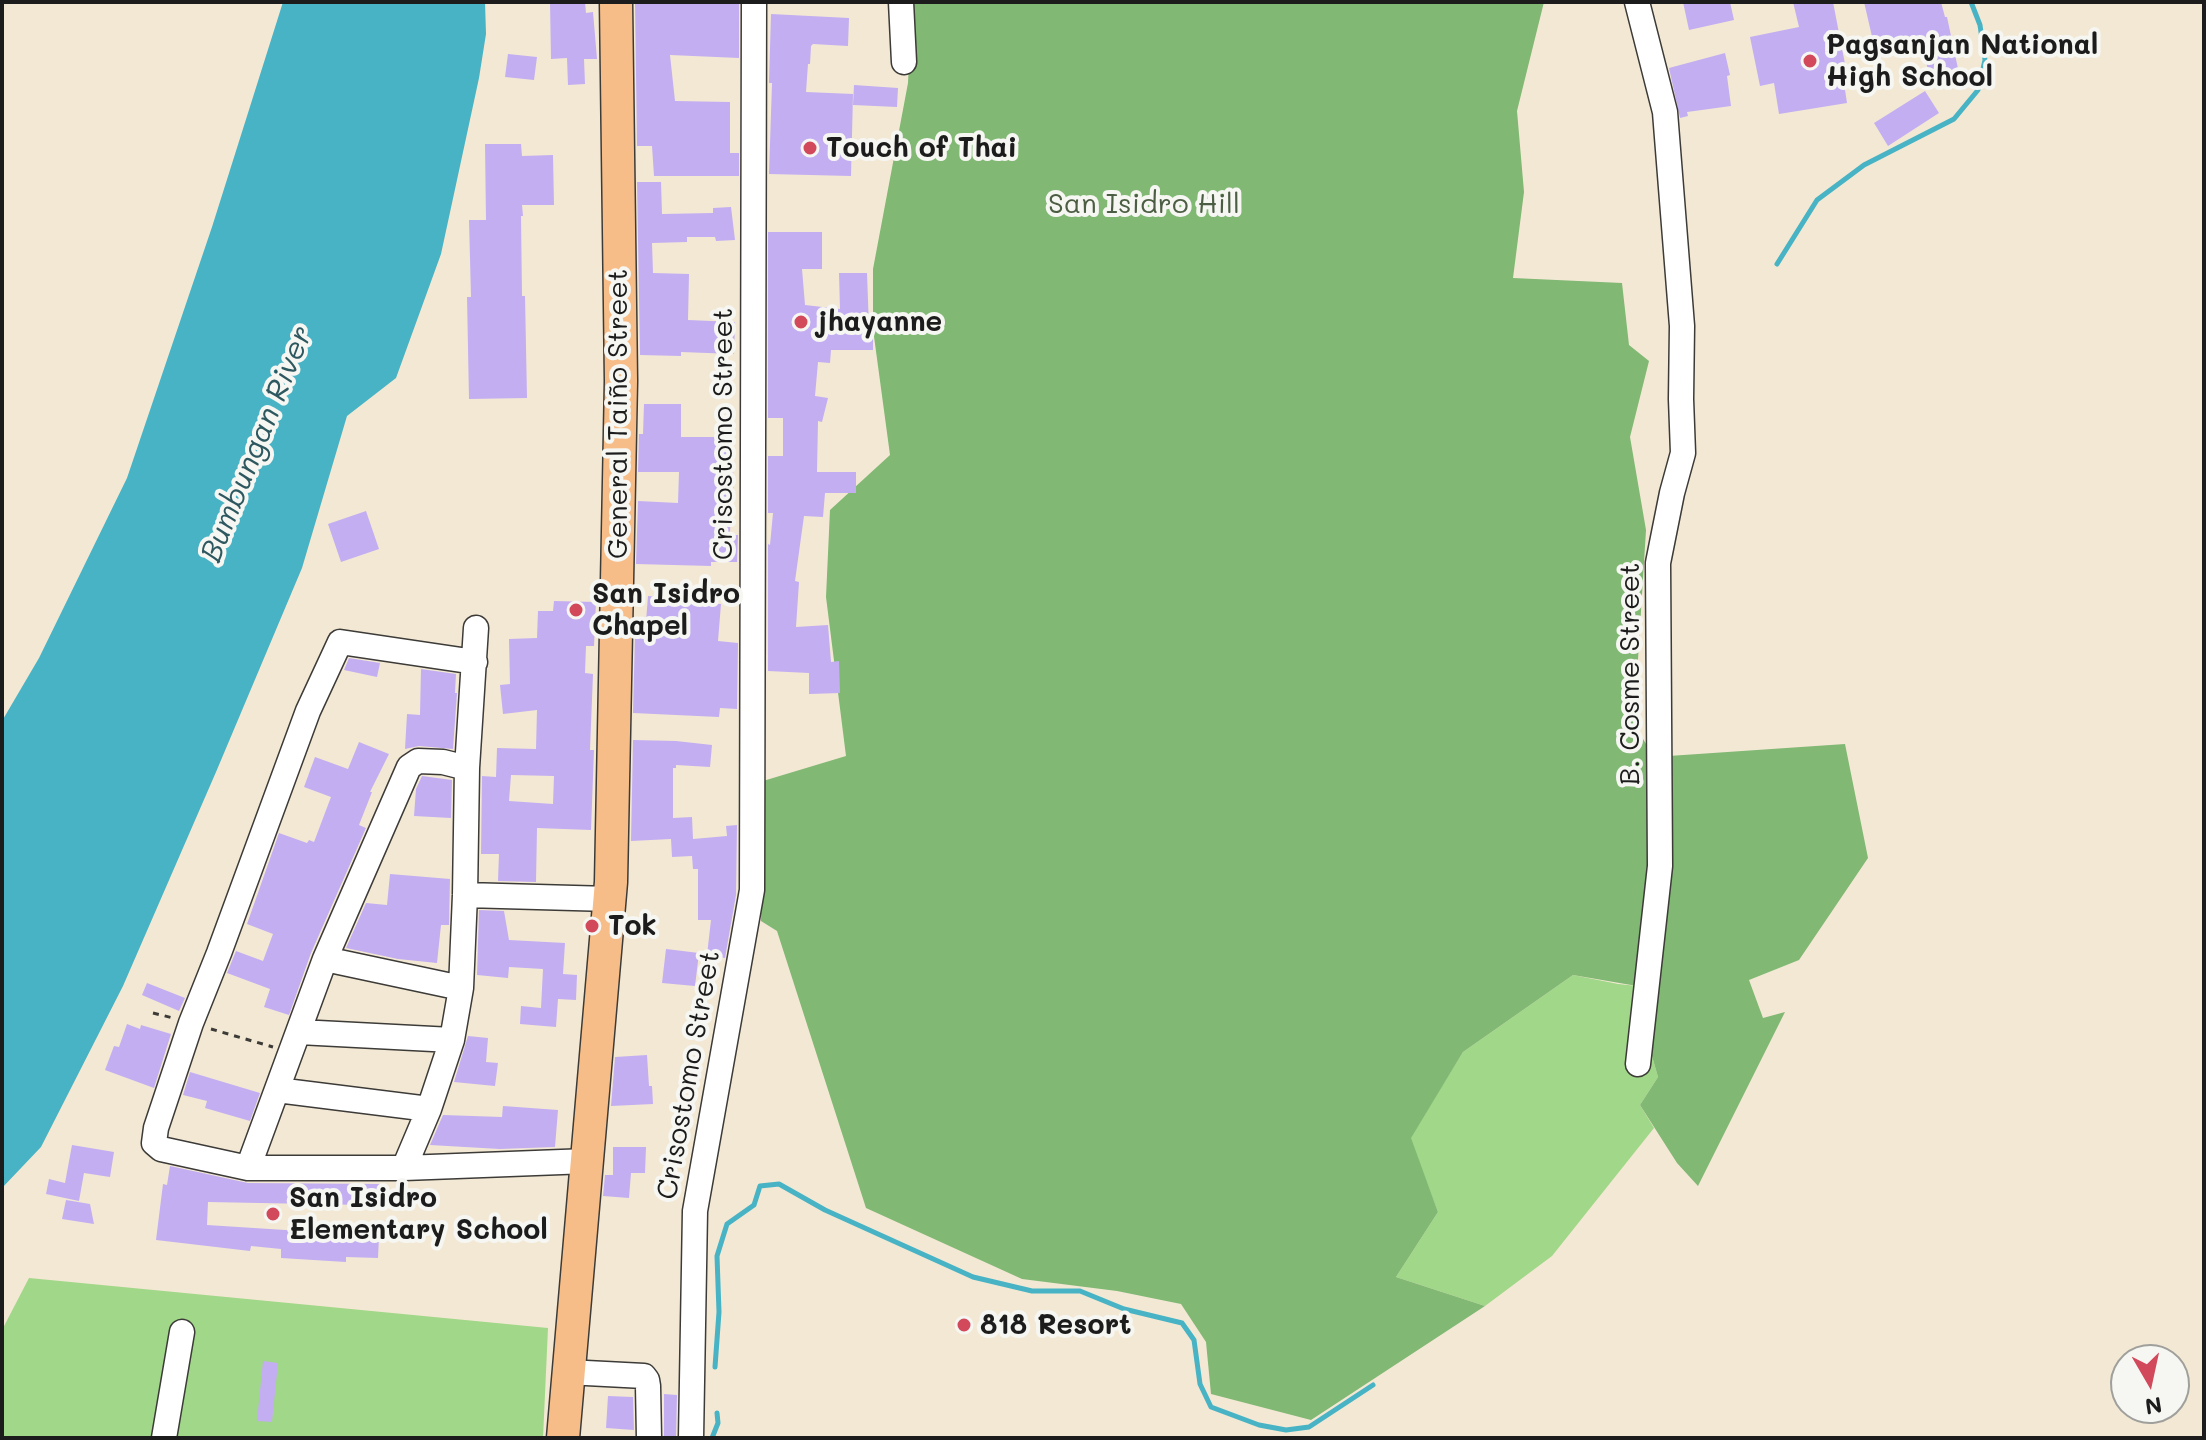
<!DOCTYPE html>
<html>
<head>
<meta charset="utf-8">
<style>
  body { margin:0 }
  #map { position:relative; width:2206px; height:1440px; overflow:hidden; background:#f3e8d4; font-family:Mali,sans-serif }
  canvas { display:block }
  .frame { position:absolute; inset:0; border:4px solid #1c1c1c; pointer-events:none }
  .north { position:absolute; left:2110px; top:1344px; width:80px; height:80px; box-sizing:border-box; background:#f6f6f2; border:2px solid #9f9f9c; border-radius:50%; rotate:171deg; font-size:22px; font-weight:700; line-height:32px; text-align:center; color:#1c1c1c }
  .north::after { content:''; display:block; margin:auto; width:28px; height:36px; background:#d1495b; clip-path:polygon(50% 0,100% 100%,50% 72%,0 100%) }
</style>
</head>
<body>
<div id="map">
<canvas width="2206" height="1440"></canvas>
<div class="frame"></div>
<div class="north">N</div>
</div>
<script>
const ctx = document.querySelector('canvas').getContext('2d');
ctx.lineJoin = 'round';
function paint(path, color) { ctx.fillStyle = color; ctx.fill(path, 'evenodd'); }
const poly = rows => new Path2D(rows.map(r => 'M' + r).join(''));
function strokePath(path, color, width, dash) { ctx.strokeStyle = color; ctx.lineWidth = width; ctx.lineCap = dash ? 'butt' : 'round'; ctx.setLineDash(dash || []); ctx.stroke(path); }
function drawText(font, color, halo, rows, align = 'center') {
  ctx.font = font + ' Mali,sans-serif'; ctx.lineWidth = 8; ctx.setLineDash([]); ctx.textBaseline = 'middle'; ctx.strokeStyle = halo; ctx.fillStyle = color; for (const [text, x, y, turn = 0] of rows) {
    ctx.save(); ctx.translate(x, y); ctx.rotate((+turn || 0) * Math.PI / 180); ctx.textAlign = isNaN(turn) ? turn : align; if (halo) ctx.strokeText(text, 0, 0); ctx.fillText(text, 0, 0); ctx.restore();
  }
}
paint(poly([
  [1573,975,1618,984,1637,986,1648,1042,1658,1077,1640,1105,1654,1128,1552,1256,1485,1306,1396,1277,1438,1212,1410,1138,1463,1052],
  [29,1278,548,1328,543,1438,2,1438,2,1330]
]), '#a1d788');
paint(poly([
  [912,2,1544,2,1517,111,1524,192,1513,278,1622,283,1629,345,1649,361,1630,437,1646,530,1634,724,1654,757,1845,744,1868,858,1799,960,1749,980,1763,1018,1785,1012,1698,1186,1677,1163,1640,1105,1658,1077,1648,1042,1637,986,1573,975,1463,1052,1411,1138,1438,1212,1396,1277,1485,1306,1311,1420,1211,1394,1206,1342,1181,1304,1117,1291,1022,1279,866,1208,777,931,761,921,763,781,846,756,826,597,830,510,890,455,873,329,873,269,908,83]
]), '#80b874');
paint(poly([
  [283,2,485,2,486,34,479,78,441,254,396,378,347,416,302,568,216,772,123,986,41,1147,2,1188,2,721,39,658,127,478,212,227]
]), '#47b3c4');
strokePath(poly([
  [1777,264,1817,200,1864,165,1954,119,1978,90,1985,60,1980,25,1971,2],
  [715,1367,719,1312,717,1256,727,1224,754,1205,760,1186,779,1184,825,1210,973,1277,1032,1291,1080,1291,1124,1309,1182,1323,1194,1340,1200,1384,1211,1407,1259,1425,1286,1430,1309,1427,1373,1385],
  [712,1438,718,1423,717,1413]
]), '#47b3c4', 5);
paint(poly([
  [550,2,585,2,586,13,593,12,597,59,584,59,585,84,568,85,567,58,551,59],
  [635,2,739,2,739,58,670,55,675,101,730,102,730,153,739,153,739,176,654,176,652,146,637,146],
  [1683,2,1730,2,1734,20,1689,30],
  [1793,2,1833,2,1846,69,1842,70,1847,103,1779,114,1774,83,1760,86,1750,37,1799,27],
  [1864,2,1941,2,1945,17,1947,17,1960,78,1931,84,1923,48,1877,58],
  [771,14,849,18,848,46,813,44,811,46,810,64,808,64,806,92,853,94,851,176,769,174,772,83,769,83],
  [1725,53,1730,75,1727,76,1731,106,1687,112,1688,116,1680,118,1669,68],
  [508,54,537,57,534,80,505,77],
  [854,85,898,88,897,107,853,105],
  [1925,91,1939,113,1888,146,1874,123],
  [485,144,521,144,522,156,553,155,554,205,522,205,523,216,521,216,522,296,525,296,527,398,469,399,467,297,471,297,469,220,486,220],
  [637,182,661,182,662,214,713,213,713,208,731,207,735,240,716,241,715,237,687,237,687,242,652,243,653,273,689,274,688,320,735,322,734,354,681,352,681,356,640,355],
  [768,232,822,232,822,269,802,269,805,305,840,309,839,273,867,273,869,328,873,328,873,350,831,350,830,363,818,362,815,396,828,398,822,422,818,421,817,472,856,472,856,493,825,493,823,517,804,516,795,581,799,582,796,627,828,625,831,662,839,661,840,693,809,694,809,673,768,671,768,544,770,545,773,513,768,513,768,456,783,456,783,418,768,418],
  [644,404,681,404,681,437,732,437,734,497,731,497,730,535,738,535,737,562,711,562,711,566,636,564,638,501,678,503,679,472,638,472,639,434,643,434],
  [366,511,379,549,341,562,328,524],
  [648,596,703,600,703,603,721,604,718,641,738,643,737,709,720,708,719,717,633,713,635,634,645,634],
  [554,601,596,602,594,646,586,646,585,673,593,674,590,750,594,750,591,830,537,828,536,882,498,881,499,854,481,854,482,776,496,777,497,748,536,749,537,710,503,714,500,685,510,684,509,639,537,638,538,611,553,611],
  [511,775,554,776,553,804,509,801],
  [349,658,380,663,377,677,344,670],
  [421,669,456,674,455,693,457,693,453,749,419,746,405,749,407,714,420,715],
  [633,740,676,741,712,745,710,767,676,765,676,768,673,768,673,818,692,817,693,839,727,836,726,826,737,825,736,895,725,958,707,955,711,920,698,920,698,869,693,869,692,856,672,857,671,839,631,841],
  [359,742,389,754,370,792,372,792,359,825,366,828,311,953,289,1015,264,1007,270,989,227,973,236,951,263,961,273,934,247,924,279,833,307,843,309,840,314,842,331,797,304,787,315,757,348,769],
  [422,776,452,780,451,818,414,816,416,789],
  [390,874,450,879,449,925,441,925,437,963,398,959,346,948,366,903,387,905],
  [479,910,504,911,509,940,565,943,563,974,577,975,576,1000,558,999,556,1027,520,1024,521,1006,541,1008,543,969,509,967,508,978,477,975],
  [666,949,699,953,695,986,662,983],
  [147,983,185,998,179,1011,142,995],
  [127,1024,140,1029,141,1025,171,1034,154,1088,105,1070,114,1046,119,1047],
  [468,1036,488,1038,486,1062,498,1063,495,1086,454,1082],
  [647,1055,649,1086,652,1086,653,1104,611,1106,615,1057],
  [190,1072,260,1093,250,1121,205,1108,207,1101,183,1095],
  [503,1106,558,1110,555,1147,500,1149,430,1145,443,1115,502,1117],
  [72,1145,114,1152,110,1177,84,1173,79,1201,46,1194,49,1179,65,1183],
  [613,1147,646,1147,645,1173,631,1173,629,1198,603,1196,605,1175,613,1175],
  [170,1166,248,1183,383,1184,382,1209,364,1208,364,1205,208,1202,207,1225,379,1236,378,1258,346,1257,346,1262,281,1258,281,1249,251,1246,250,1251,156,1240,163,1184,167,1185],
  [66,1200,90,1204,94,1224,62,1219],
  [263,1361,278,1363,272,1422,257,1421],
  [664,1394,677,1395,676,1438,664,1438],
  [608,1396,633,1397,634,1430,606,1428]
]), '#c3aef2');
const minor = poly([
  [901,2,904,62],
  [1637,2,1665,112,1682,326,1681,399,1683,453,1672,493,1658,563,1660,866,1638,1064],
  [467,768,476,628],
  [465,895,610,899],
  [325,959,461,988],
  [299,1032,452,1040],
  [277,1090,429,1109],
  [248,1168,161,1149,154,1143,156,1128,191,1023,219,953,308,711,340,642,475,662],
  [404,1168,429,1109,452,1040,461,988,465,895,467,768,443,762,418,761,409,767,325,959,248,1168,404,1168,588,1161],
  [567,1372,644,1376,647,1380,648,1386,649,1438],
  [164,1438,182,1332],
  [691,1438,695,1211,752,890,754,2]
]);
const major = poly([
  [563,1438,611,882,621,381,616,2]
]);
strokePath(minor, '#3c3b38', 27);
strokePath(major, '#3c3b38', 35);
strokePath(poly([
  [153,1013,173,1018],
  [211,1029,273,1047]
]), '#3c3b38', 3, [6, 6]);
strokePath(minor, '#fff', 24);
strokePath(major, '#f7bd88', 32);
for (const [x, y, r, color] of [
  [1810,61,8,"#d1495b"],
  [810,148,8,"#d1495b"],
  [801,322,8,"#d1495b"],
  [576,610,8,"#d1495b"],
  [592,926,8,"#d1495b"],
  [273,1214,8,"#d1495b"],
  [964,1325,8,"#d1495b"]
]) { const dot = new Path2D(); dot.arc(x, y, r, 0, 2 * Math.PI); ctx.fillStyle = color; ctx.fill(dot); strokePath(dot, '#f6f6f2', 3); }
drawText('bold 28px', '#1c1c1c', '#f6f6f2', [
  ["Pagsanjan National",1826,45],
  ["High School",1826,77],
  ["Touch of Thai",826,148],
  ["jhayanne",817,322],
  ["San Isidro",592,594],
  ["Chapel",592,626],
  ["Tok",608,926],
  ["San Isidro",289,1198],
  ["Elementary School",289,1230],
  ["818 Resort",980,1325]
], 'left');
drawText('28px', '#4b5d42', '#f6f6f2', [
  ["San Isidro Hill",1144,204]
]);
drawText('28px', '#1c1c1c', '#f6f6f2', [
  ["General Taiño Street",618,414,-90],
  ["Crisostomo Street",723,434,-90],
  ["B. Cosme Street",1630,674,-90],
  ["Crisostomo Street",689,1075,-80]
]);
drawText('italic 30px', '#2d585f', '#f6f6f2', [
  ["Bumbungan River",257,444,-68]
]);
</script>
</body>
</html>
